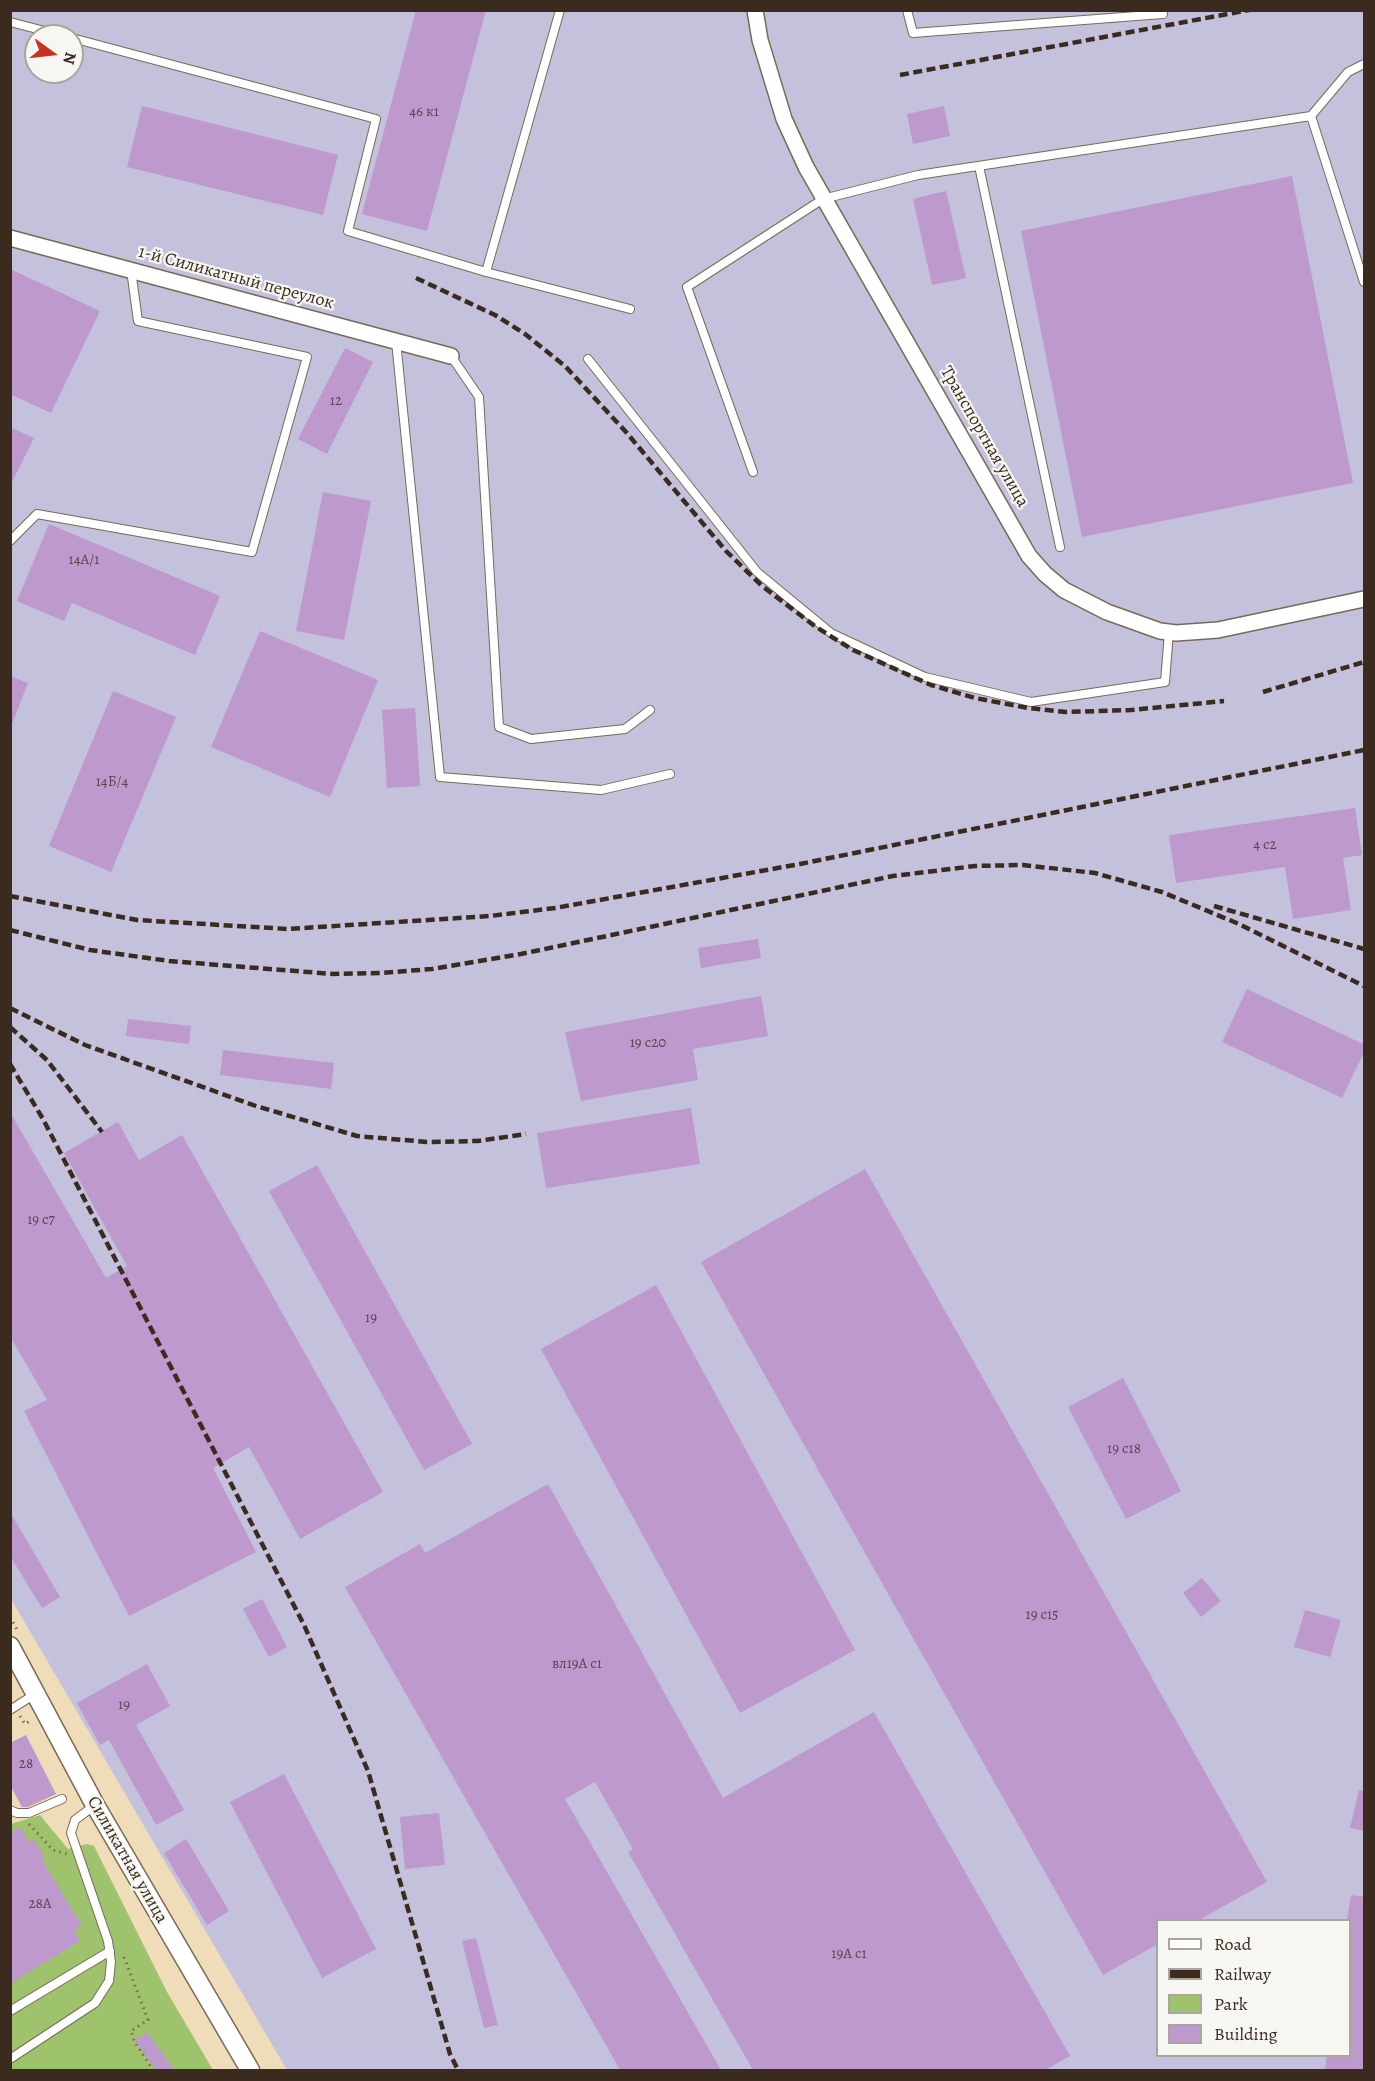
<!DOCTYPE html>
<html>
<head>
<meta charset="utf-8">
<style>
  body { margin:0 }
  #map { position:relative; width:1375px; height:2081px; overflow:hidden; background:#efddba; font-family:Alegreya,serif }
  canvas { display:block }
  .frame { position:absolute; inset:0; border:12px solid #3b2a1e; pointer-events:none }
  .legend { position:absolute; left:1156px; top:1919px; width:195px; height:138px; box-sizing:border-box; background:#f6f6f2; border:2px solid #aba49d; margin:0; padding:8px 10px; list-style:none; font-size:18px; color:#3b2a1e }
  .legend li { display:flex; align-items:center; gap:12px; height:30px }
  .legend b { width:30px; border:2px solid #aba49d }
  .north { position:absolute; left:24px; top:24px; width:60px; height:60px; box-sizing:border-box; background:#f6f6f2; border:2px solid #aba49d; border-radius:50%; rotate:105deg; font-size:16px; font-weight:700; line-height:24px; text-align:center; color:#3b2a1e }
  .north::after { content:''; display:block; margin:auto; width:21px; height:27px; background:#c8321e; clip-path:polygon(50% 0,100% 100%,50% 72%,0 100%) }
</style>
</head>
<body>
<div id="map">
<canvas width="1375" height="2081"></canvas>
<div class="frame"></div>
<ul class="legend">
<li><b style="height:8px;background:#fff"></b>Road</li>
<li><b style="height:8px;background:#3b2a1e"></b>Railway</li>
<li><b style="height:16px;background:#9fc36c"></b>Park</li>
<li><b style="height:16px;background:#bd99ce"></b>Building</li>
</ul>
<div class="north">N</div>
</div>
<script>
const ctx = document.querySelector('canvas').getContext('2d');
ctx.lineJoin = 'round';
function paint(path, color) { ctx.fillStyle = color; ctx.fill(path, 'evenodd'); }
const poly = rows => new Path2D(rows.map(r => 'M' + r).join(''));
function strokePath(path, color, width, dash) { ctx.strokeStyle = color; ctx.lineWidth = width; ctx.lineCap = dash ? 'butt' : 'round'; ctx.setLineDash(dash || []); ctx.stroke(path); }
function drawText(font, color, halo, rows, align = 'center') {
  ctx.font = font + ' Alegreya,serif'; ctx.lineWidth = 4.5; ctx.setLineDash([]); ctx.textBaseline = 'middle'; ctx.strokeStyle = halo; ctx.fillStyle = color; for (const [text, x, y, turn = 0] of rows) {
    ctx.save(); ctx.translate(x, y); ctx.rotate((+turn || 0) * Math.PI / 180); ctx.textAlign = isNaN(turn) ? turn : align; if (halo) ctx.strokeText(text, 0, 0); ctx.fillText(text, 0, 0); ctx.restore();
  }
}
paint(poly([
  [10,11,1364,11,1364,2070,287,2070,11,1599],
  [36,36,72,36,72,72,36,72],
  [1158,1920,1350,1920,1350,2056,1158,2056]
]), '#c3c1db');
paint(poly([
  [40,1815,68,1849,87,1844,94,1846,167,1992,213,2070,11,2070,11,1824]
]), '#9fc36c');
paint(poly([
  [416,10,486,10,427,231,362,214],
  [142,106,338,155,323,215,127,167],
  [944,106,950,136,913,144,907,114],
  [1292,176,1353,483,1082,537,1021,231],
  [946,191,966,278,932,285,913,199],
  [10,269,100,311,51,413,10,394],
  [345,348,373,362,327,454,298,439],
  [10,427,34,438,10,486],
  [323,492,371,501,344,640,296,631],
  [49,524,220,596,195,655,72,603,64,621,17,601],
  [260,631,378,680,330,797,211,747],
  [10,676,28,683,12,724,10,724],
  [113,691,176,717,111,872,49,846],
  [415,708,420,786,387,788,382,710],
  [1355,808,1362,855,1343,858,1351,910,1293,919,1285,867,1176,883,1169,835],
  [758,939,761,958,701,968,698,948],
  [1247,989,1365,1045,1365,1050,1342,1098,1222,1042],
  [761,996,768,1036,693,1049,698,1080,581,1101,565,1032],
  [128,1019,191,1026,189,1044,126,1036],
  [223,1050,334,1063,331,1089,220,1075],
  [691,1108,700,1164,546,1188,537,1133],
  [10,1112,106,1278,127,1266,64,1153,118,1122,139,1160,182,1135,383,1492,300,1539,249,1447,213,1468,256,1552,129,1616,24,1411,47,1400,10,1336],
  [317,1165,472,1444,424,1470,269,1191],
  [865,1169,1267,1882,1199,1920,1158,1920,1158,1944,1103,1975,701,1262],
  [656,1285,855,1650,740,1713,541,1349],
  [1123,1378,1181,1491,1126,1519,1068,1407],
  [548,1484,723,1798,874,1712,1070,2056,1045,2070,753,2070,628,1852,633,1849,595,1782,565,1799,721,2070,620,2070,345,1587,420,1544,425,1553],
  [10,1512,60,1597,42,1608,10,1556],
  [1202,1578,1221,1601,1201,1617,1183,1593],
  [262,1599,287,1647,269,1657,243,1609],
  [1305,1610,1341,1620,1330,1657,1294,1647],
  [147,1664,170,1706,136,1725,184,1810,156,1825,109,1740,100,1745,77,1703],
  [26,1735,56,1794,28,1807,22,1807,10,1785,10,1743],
  [284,1774,376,1949,322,1978,230,1802],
  [1359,1790,1365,1791,1365,1831,1350,1828],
  [439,1813,445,1865,405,1869,400,1817],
  [20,1827,29,1842,34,1840,45,1858,42,1860,82,1926,74,1931,80,1941,10,1984,10,1833],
  [186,1839,229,1911,207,1925,164,1853],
  [1351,1895,1365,1897,1365,2070,1325,2070,1327,2055,1350,2055,1350,1920,1347,1920],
  [476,1938,498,2025,484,2028,462,1941],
  [147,2032,174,2070,156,2070,135,2041]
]), '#bd99ce');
const service = poly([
  [907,10,913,33,1163,14],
  [10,22,64,36],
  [72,38,376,119,348,231,486,272,630,309],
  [1311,116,1348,72,1364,64],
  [979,166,1060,547],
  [486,272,560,10],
  [396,341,440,777,601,790,670,774],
  [451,356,479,397,499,727,531,739,625,729,650,710],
  [588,359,757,572,831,633,925,677,1031,702,1165,682,1169,632],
  [753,472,687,287,823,199,918,175,1311,116,1364,282],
  [10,541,37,514,252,552,307,357,138,321,131,270],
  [10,1710,35,1694],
  [10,1810,17,1813,29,1813,62,1799],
  [10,2011,110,1951],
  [10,2059,95,2003,109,1981,111,1962,108,1941,71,1833,75,1820,95,1805]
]);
const minor = poly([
  [755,10,760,40,784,119,806,167,1029,556,1045,574,1064,590,1107,612,1160,631,1176,633,1218,630,1364,599],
  [10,238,451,356]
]);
const tertiary = poly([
  [10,1646,95,1805,250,2070]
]);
strokePath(service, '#7a6955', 10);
strokePath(minor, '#7a6955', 18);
strokePath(tertiary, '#7a6955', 21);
strokePath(poly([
  [10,1617,18,1631],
  [20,1716,25,1724,30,1721],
  [29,1824,53,1850,67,1854],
  [124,1957,148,2020,131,2031,134,2041,153,2070]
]), '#7a6955', 3, [1.5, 4.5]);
strokePath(service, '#fff', 8);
strokePath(minor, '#fff', 15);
strokePath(tertiary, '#fff', 18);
strokePath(poly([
  [900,75,1249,10],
  [416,278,495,315,525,334,565,366,626,432,726,551,762,586,816,627,853,650,931,685,975,698,1028,708,1066,712,1131,710,1224,701],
  [1263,692,1364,662],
  [10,896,137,920,288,929,490,916,555,908,800,864,1364,750],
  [1214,906,1364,949],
  [10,930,90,950,169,961,333,974,380,973,432,969,521,954,893,876,975,866,1023,865,1095,873,1162,892,1239,924,1364,986],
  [10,1008,85,1045,256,1106,357,1136,427,1142,478,1141,526,1134],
  [10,1027,47,1060,102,1132],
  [10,1064,43,1119,304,1625,368,1771,450,2054,458,2070]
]), '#3b2a1e', 4.5, [9, 4.5]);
drawText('15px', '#5c464a', null, [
  ["46 к1",424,112],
  ["12",336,401],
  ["14А/1",84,560],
  ["14Б/4",112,782],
  ["4 с2",1265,845],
  ["19 с20",648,1043],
  ["19 с7",41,1220],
  ["19",371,1318],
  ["19 с18",1124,1449],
  ["19 с15",1042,1615],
  ["вл19А с1",577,1664],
  ["19",124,1705],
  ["28",26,1764],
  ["28А",40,1904],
  ["19А с1",849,1954]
]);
drawText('18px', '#3b2a1e', '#f6f6f2', [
  ["1-й Силикатный переулок",236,278,15],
  ["Транспортная улица",984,437,60],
  ["Силикатная улица",127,1860,60]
]);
</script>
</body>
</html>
